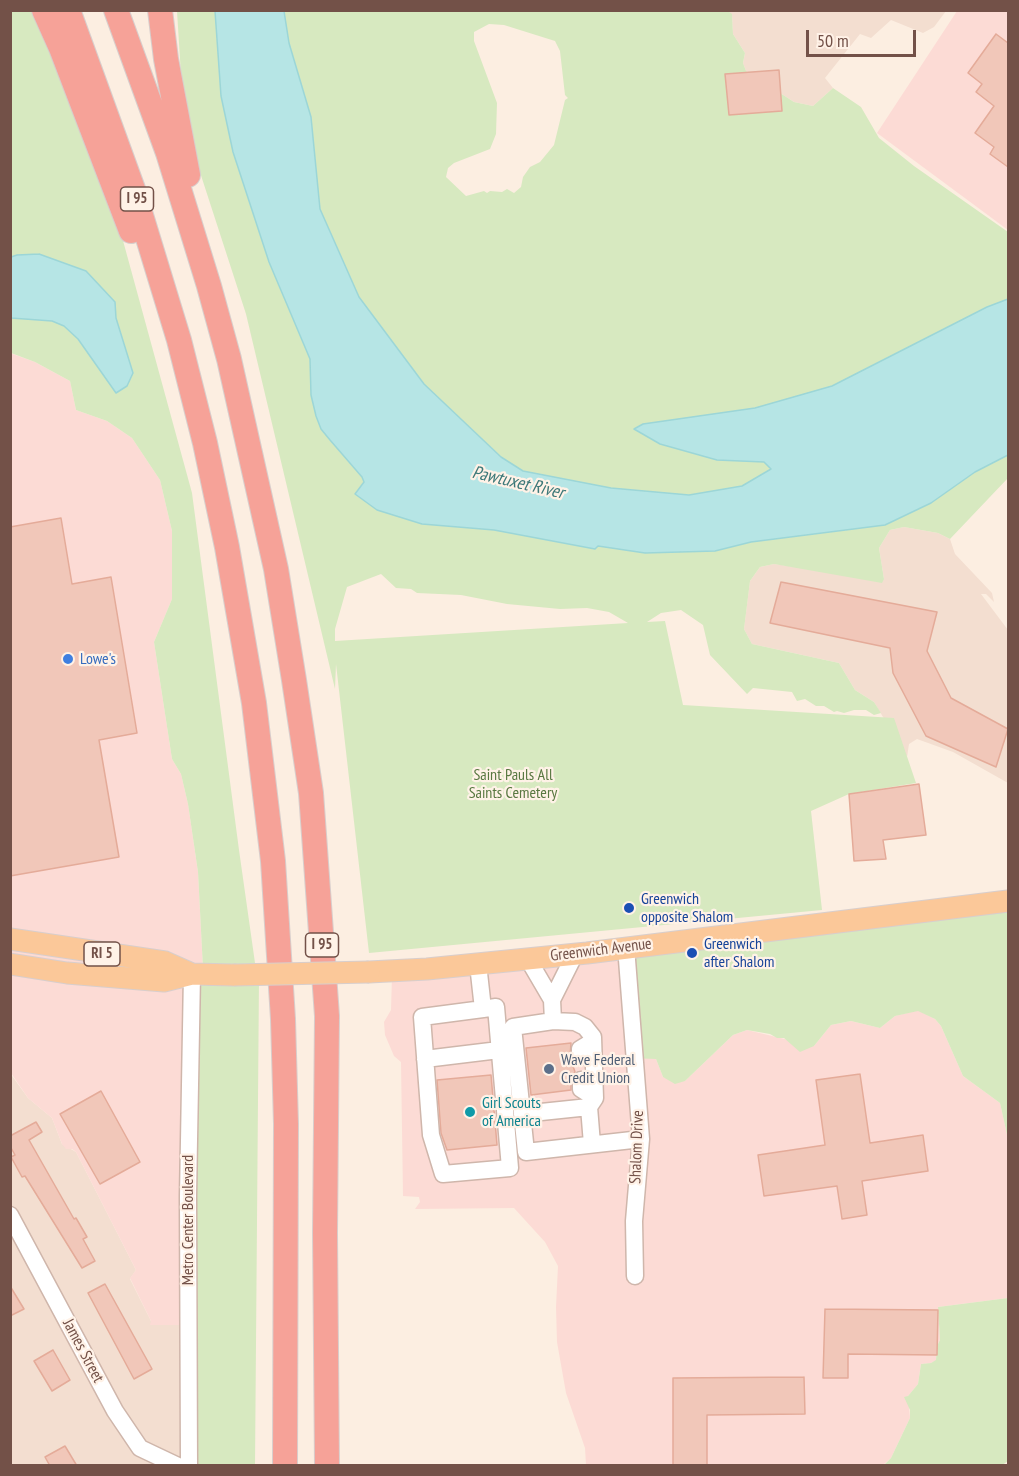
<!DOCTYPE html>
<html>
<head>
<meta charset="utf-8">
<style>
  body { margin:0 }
  #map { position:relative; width:1019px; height:1476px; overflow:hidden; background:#fceee1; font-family:"PT Sans Narrow",sans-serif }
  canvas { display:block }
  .frame { position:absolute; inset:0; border:12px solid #735148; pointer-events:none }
  .scale { position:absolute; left:806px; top:30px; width:110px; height:27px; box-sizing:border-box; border:3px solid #735148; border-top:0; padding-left:8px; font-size:18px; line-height:21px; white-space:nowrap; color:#735148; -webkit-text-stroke:4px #fff2e7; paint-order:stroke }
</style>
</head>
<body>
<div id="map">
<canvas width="1019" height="1476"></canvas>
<div class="frame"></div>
<div class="scale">50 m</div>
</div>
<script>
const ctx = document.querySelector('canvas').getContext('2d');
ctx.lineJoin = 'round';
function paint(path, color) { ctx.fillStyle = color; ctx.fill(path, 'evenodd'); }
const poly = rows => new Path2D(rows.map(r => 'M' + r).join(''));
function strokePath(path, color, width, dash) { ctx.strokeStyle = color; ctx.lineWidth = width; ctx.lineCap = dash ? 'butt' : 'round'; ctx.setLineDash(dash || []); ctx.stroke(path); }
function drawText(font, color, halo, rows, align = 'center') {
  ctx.font = font + ' "PT Sans Narrow",sans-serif'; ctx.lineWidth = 4.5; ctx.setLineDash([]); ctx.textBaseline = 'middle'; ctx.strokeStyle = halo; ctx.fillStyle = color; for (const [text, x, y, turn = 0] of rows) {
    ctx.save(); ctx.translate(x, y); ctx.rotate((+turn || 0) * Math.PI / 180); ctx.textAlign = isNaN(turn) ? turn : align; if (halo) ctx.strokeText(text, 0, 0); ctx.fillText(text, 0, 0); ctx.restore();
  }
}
paint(poly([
  [728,11,946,11,934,27,923,33,891,20,871,38,860,34,825,78,833,88,813,106,794,102,746,71,743,63,745,53,733,34,732,15],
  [904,527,938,533,950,539,955,554,992,593,994,602,986,594,981,594,1008,630,1008,783,953,752,917,739,909,744,907,757,874,702,855,690,839,663,752,644,744,629,750,581,760,567,774,564,884,579,879,548,890,530],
  [10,1073,28,1098,52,1118,62,1144,76,1152,136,1270,130,1279,151,1321,186,1325,187,1465,11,1465]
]), '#f3ded0');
paint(poly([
  [957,11,1008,11,1008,230,877,133],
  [10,353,35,362,70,381,76,410,107,421,132,438,160,480,172,531,172,599,154,642,172,759,181,774,188,804,198,872,203,969,186,1325,150,1325,151,1321,130,1278,136,1270,76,1152,72,1149,66,1149,62,1144,52,1118,28,1098,11,1073],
  [623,946,656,1059,663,1077,685,1081,733,1035,747,1030,814,1046,831,1025,851,1021,880,1028,895,1016,918,1010,935,1019,941,1026,963,1076,1000,1103,1008,1139,1008,1298,938,1307,940,1340,937,1346,936,1361,931,1363,921,1364,918,1384,908,1396,910,1418,891,1458,883,1465,586,1465,585,1448,566,1393,557,1342,556,1307,558,1266,545,1242,514,1208,415,1209,420,1202,419,1197,403,1196,401,1062,394,1056,385,1035,384,1022,391,1010,392,976]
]), '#fcdbd5');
paint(poly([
  [11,11,35,11,119,226,192,493,239,850,256,970,259,978,255,1465,187,1465,192,974,203,969,198,872,188,804,181,774,172,759,154,642,172,599,172,531,160,480,132,438,107,421,76,410,70,381,35,362,11,353,11,318,52,321,64,326,78,339,116,392,115,302,17,255,11,257],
  [177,11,215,11,221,96,233,152,269,262,310,359,311,395,321,429,362,477,364,482,355,494,422,524,494,530,645,553,715,551,751,542,847,530,1008,455,1008,478,950,539,938,533,904,527,890,530,879,548,884,579,882,583,774,564,760,567,750,581,744,629,752,644,839,663,855,690,874,702,881,713,874,715,866,710,854,710,844,713,837,711,834,712,824,706,816,706,805,699,797,701,792,692,753,688,747,694,710,655,703,625,681,610,661,613,647,622,665,621,683,705,894,718,916,783,849,794,811,811,822,910,369,953,336,664,335,689,246,314,184,123],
  [381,574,396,588,411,589,417,593,461,595,507,604,560,609,587,608,609,612,628,623,335,641,335,629,347,587],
  [284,11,728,11,732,14,733,34,745,53,743,63,746,71,794,102,813,106,833,88,861,107,879,138,914,166,1008,232,1008,299,987,307,832,386,755,408,643,424,634,429,661,444,754,462,764,461,772,469,742,486,689,495,611,488,523,471,501,457,424,384,359,297,320,209,311,117,289,43],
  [489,24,504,25,555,41,560,51,565,95,568,98,565,100,554,145,540,162,530,167,523,177,521,187,514,193,507,189,502,192,490,191,487,193,484,191,466,196,446,177,448,168,454,163,490,149,496,134,497,103,474,41,474,32],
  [1008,899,1008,1139,1000,1103,963,1076,941,1026,935,1019,918,1011,895,1016,880,1028,851,1021,831,1025,814,1046,800,1052,784,1038,777,1038,770,1034,747,1030,733,1035,685,1081,675,1084,663,1077,656,1059,630,1058,631,945],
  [1008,1298,1008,1461,1001,1466,883,1466,891,1458,910,1418,910,1410,904,1397,908,1396,918,1384,921,1364,931,1363,936,1360,937,1346,940,1340,938,1307]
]), '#d7e9c0');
const water = poly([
  [215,11,284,11,289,43,311,117,320,209,359,297,424,384,501,457,523,471,611,488,689,495,742,486,771,469,764,462,717,460,660,444,634,429,643,424,755,408,832,386,987,307,1008,299,1008,455,975,472,931,503,885,525,751,542,715,551,645,553,598,546,595,549,494,530,422,524,377,510,355,494,364,482,362,477,330,440,321,429,316,416,311,395,310,359,269,262,233,152,221,96,215,11],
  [39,254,86,271,115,302,116,318,133,373,127,386,116,393,78,339,64,326,52,321,11,318,11,257,17,255,39,254]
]);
paint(water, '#b6e5e5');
strokePath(water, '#9cd6d7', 1.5);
const building = poly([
  [996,34,1008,43,1008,167,990,154,994,147,975,133,994,106,976,92,982,84,968,73,996,34],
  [779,70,782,111,729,115,725,74,779,70],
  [61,518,72,584,111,577,137,733,99,740,119,857,10,876,10,527,61,518],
  [781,582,937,612,927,651,951,698,1008,729,996,767,926,736,893,673,890,648,770,623,781,582],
  [919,784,926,835,883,840,886,859,854,861,849,794,919,784],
  [571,1043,570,1057,575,1072,571,1079,571,1090,531,1095,526,1048,571,1043],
  [860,1074,870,1143,923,1135,928,1171,862,1181,867,1215,842,1219,837,1186,764,1196,758,1155,825,1145,816,1080,860,1074],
  [491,1075,497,1145,447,1150,441,1133,437,1080,491,1075],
  [101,1091,140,1162,100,1184,60,1114,101,1091],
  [36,1122,42,1132,29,1140,74,1219,76,1218,87,1237,83,1239,95,1261,82,1268,25,1176,22,1177,11,1157,15,1155,10,1146,10,1136,36,1122],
  [105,1284,152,1369,134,1379,88,1293,105,1284],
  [10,1286,24,1309,10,1316,10,1286],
  [825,1309,938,1310,937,1355,848,1354,848,1378,823,1378,825,1309],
  [53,1350,70,1380,52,1391,34,1361,53,1350],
  [804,1377,805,1414,707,1415,707,1466,673,1466,673,1378,804,1377],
  [65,1446,77,1466,50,1466,45,1457,65,1446]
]);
paint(building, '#f1c7b9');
strokePath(building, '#e4ab99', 1.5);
const minor = poly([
  [626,947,641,1139,634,1221,635,1276],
  [528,959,552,1000,575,954],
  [478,964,483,1009,422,1017,431,1135,443,1174,510,1168,496,1007,483,1009],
  [552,1000,553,1021,513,1027,526,1152,641,1139],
  [553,1021,575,1022,585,1027,593,1037,595,1098,589,1107,592,1144],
  [580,1057,580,1049,593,1041],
  [425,1059,499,1050],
  [581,1080,581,1089,595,1098],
  [522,1114,589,1107],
  [10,1215,115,1411,140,1448,178,1466],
  [189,1466,188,1196,192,974]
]);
const major = poly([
  [10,939,165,962,192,974],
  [10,964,67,973,164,981,192,974,234,975],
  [369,972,427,969,587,953,1008,901]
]);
const highway = poly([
  [44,10,61,48,131,231],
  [68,10,133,189,179,340,205,443,227,547,254,703,273,861,283,1019,286,1124,285,1466],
  [116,10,168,153,209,286,229,359,276,569,294,680,311,793,327,1016,325,1233,327,1466],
  [160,10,166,59,188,175]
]);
strokePath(minor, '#cfb6ab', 19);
strokePath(major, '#d8cecc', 23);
strokePath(highway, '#d8cecc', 26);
strokePath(minor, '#fff', 16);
strokePath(major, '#fbc899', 21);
strokePath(highway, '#f6a298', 24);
const majorBridge = poly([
  [234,975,369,972]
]);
strokePath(majorBridge, '#d8cecc', 23, []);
strokePath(majorBridge, '#fbc899', 21);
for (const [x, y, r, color] of [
  [68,659,6,"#3f7fe0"],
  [629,908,6,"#1a4fb4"],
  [692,953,6,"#1a4fb4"],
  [549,1069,6,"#5c6f8a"],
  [470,1112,6,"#0f9aa8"]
]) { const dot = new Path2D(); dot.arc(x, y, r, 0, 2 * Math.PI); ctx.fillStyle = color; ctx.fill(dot); strokePath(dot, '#fff2e7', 2); }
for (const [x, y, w] of [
  [137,199,33],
  [322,945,33],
  [102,954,36]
]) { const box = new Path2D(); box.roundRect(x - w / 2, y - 12, w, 24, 4.5); ctx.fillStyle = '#fff2e7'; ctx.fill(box); strokePath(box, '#735148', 1.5); }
drawText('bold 15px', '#735148', null, [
  ["I 95",137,199],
  ["I 95",322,945],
  ["RI 5",102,954]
]);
drawText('16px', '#366cbe', '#fff2e7', [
  ["Lowe's",80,659]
], 'left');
drawText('16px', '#597841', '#fff2e7', [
  ["Saint Pauls All",513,775],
  ["Saints Cemetery",513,793]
]);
drawText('16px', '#164399', '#fff2e7', [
  ["Greenwich",641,899],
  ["opposite Shalom",641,917],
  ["Greenwich",704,944],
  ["after Shalom",704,962]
], 'left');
drawText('16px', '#735148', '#fff2e7', [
  ["Greenwich Avenue",601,950,-7],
  ["Shalom Drive",637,1147,-88],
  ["Metro Center Boulevard",188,1220,-90],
  ["James Street",83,1351,62]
]);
drawText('16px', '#4e5e75', '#fff2e7', [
  ["Wave Federal",561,1060],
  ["Credit Union",561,1078]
], 'left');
drawText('16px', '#0d838f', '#fff2e7', [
  ["Girl Scouts",482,1103],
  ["of America",482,1121]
], 'left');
drawText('italic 18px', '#3c7878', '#fff2e7', [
  ["Pawtuxet River",518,483,13]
]);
</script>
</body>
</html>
